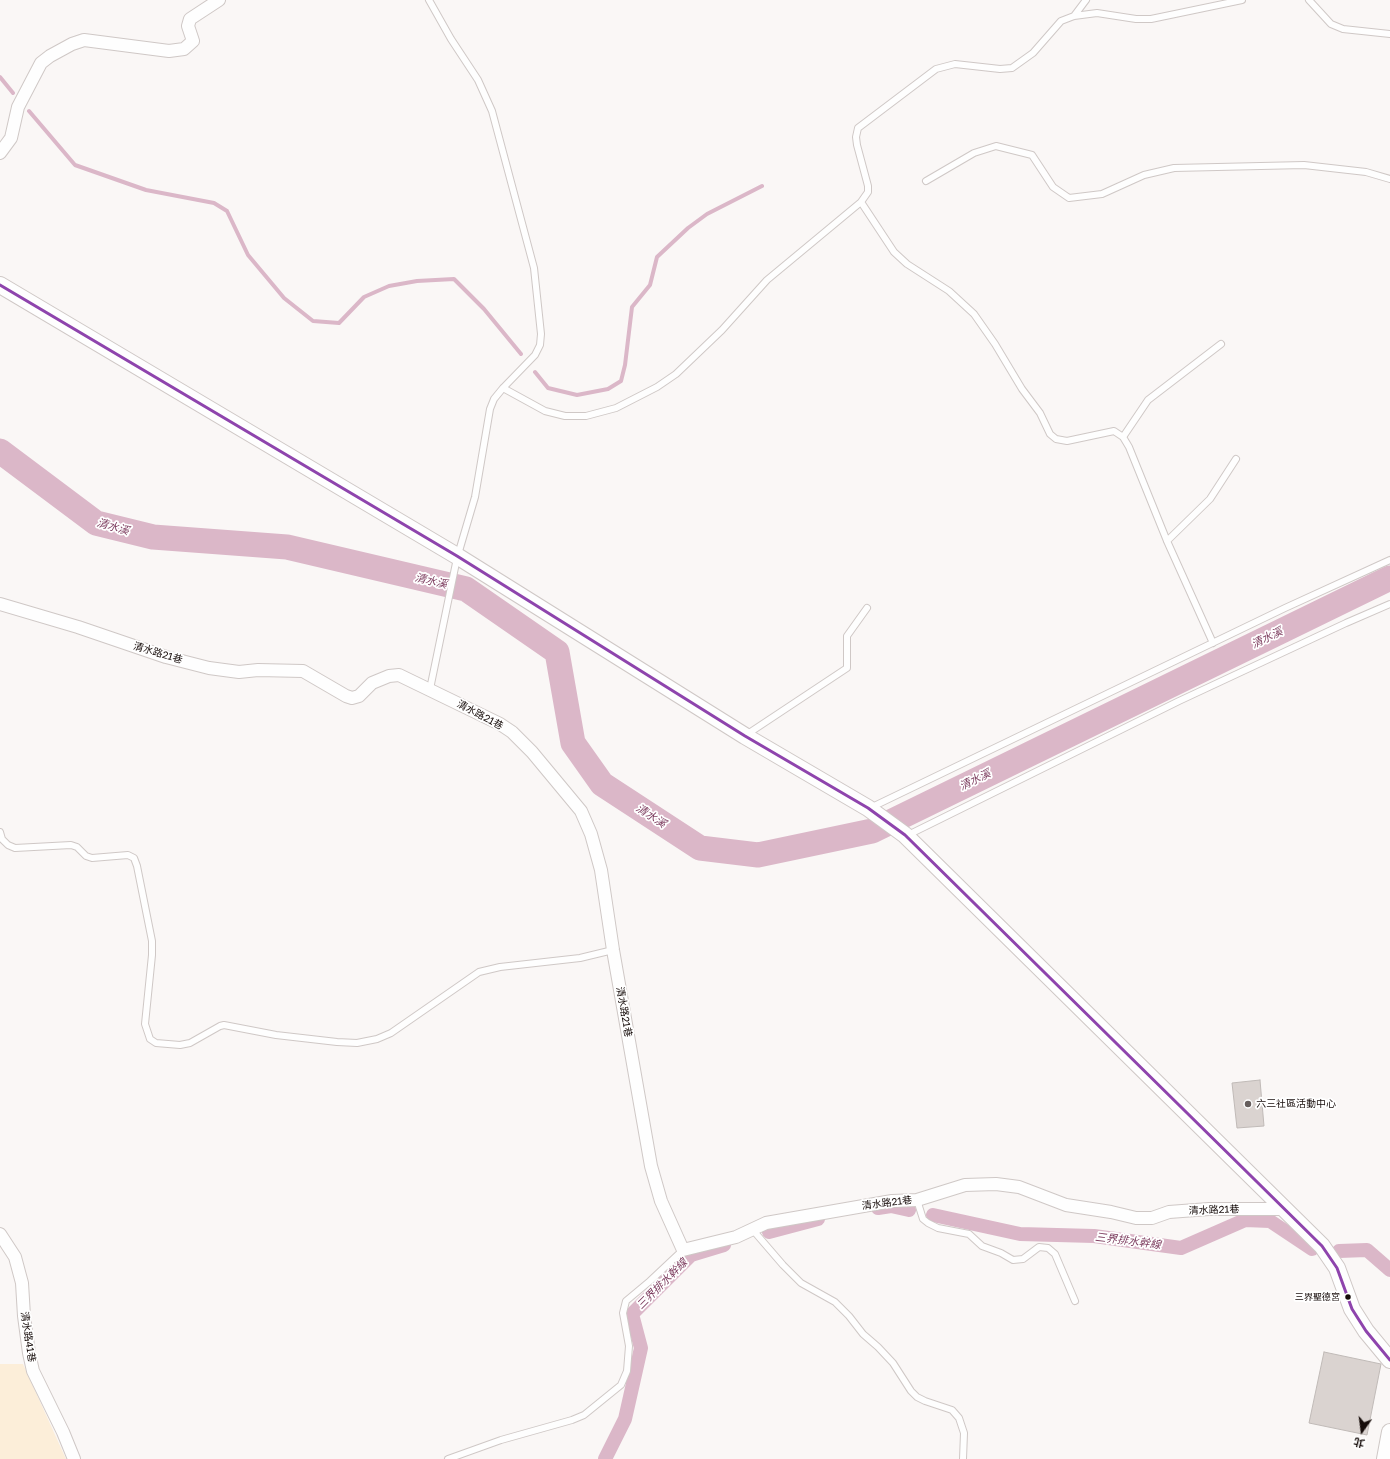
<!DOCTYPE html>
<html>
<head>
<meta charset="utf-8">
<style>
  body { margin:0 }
  #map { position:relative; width:1390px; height:1459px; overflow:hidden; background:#faf7f6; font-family:"Golos Text","Noto Sans TC",sans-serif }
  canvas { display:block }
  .north { position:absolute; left:1342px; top:1411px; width:40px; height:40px; -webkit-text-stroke:3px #fff; paint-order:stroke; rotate:194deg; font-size:11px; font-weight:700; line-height:16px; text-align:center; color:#160c0a }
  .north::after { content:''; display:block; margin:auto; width:14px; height:18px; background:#160c0a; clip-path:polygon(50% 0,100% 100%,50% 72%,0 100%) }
</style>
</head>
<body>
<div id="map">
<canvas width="1390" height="1459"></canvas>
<div class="north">北</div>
</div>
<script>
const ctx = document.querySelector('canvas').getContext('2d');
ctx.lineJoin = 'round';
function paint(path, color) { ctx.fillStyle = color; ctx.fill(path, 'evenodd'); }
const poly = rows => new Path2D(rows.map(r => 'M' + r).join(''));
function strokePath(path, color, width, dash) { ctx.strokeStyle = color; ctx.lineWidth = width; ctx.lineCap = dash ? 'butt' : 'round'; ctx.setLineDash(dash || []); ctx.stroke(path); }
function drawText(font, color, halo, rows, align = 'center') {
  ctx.font = font + ' "Golos Text","Noto Sans TC",sans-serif'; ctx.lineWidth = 3.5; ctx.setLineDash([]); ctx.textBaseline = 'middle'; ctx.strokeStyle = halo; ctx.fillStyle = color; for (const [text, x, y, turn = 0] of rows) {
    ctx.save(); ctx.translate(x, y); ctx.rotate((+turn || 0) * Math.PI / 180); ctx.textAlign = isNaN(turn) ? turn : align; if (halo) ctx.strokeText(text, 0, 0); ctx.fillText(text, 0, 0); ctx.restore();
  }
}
paint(poly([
  [0,1364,23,1364,66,1459,0,1459]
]), '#fceed9');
strokePath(poly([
  [0,77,13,93],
  [29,111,75,165,146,190,214,203,227,211,248,255,284,298,313,321,339,323,364,297,389,286,417,281,454,279,484,309,521,354],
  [535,372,548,388,577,395,608,389,621,381,625,365,632,307,650,285,657,257,688,228,707,214,762,186]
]), '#dbb7c8', 4);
strokePath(poly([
  [878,1208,891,1206,909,1210],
  [933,1215,1020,1234,1094,1236,1181,1248,1245,1220,1270,1221,1312,1249],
  [769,1232,818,1219],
  [1339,1251,1367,1250,1390,1270],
  [605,1459,625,1419,641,1348,632,1314,691,1255,724,1245]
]), '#dbb7c8', 14);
strokePath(poly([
  [0,451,96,523,153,537,287,547,466,589,557,652,573,743,602,784,700,848,758,855,872,831,1390,578]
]), '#dbb7c8', 25);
const building = poly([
  [1260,1080,1264,1126,1237,1128,1232,1083,1260,1080],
  [1324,1352,1381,1364,1367,1435,1309,1423,1324,1352]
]);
paint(building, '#dad3d0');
strokePath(building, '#c0bab7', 1);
const service = poly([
  [429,0,451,39,478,80,492,111,534,268,541,334,540,345,535,355,503,388,494,399,490,409,475,497,457,558,430,689],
  [1309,0,1331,24,1343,29,1390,34],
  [1074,16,1086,0],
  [926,181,974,153,996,146,1032,155,1053,187,1069,198,1102,194,1144,175,1174,168,1304,165,1366,172,1390,179],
  [861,202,894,252,907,264,949,291,974,314,995,344,1022,389,1040,413,1050,434,1056,439,1067,441,1114,431,1123,437,1129,447,1167,541,1213,643],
  [503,388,545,411,565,416,586,416,616,408,657,387,676,374,722,330,767,280,861,202,868,192,868,186,857,145,856,137,858,128,936,69,955,64,1000,69,1012,68,1033,53,1061,21,1074,16,1097,13,1136,19,1151,19,1242,0],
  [1123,437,1148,400,1221,344],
  [1167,541,1210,499,1236,459],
  [746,735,847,668,847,636,867,608],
  [870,808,1285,608,1390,560],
  [0,832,2,839,8,845,15,848,71,845,77,847,86,856,92,858,128,855,134,858,137,866,152,941,152,955,145,1024,150,1039,156,1043,180,1045,190,1043,220,1026,224,1025,276,1035,337,1042,357,1043,377,1039,391,1033,479,972,500,967,580,958,613,950],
  [906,836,1179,701,1346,623,1390,604],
  [917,1200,923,1219,928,1223,938,1228,969,1234,982,1246,1001,1253,1013,1260,1023,1259,1039,1247,1048,1248,1055,1254,1075,1301],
  [752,1229,783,1265,801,1283,835,1302,849,1316,863,1334,878,1347,893,1363,911,1391,917,1397,925,1401,952,1410,959,1418,964,1433,963,1459],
  [448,1459,501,1440,572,1420,584,1415,621,1385,627,1371,629,1346,623,1313,626,1301,650,1281,683,1250]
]);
const minor = poly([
  [0,153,11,138,18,107,41,63,50,56,72,44,84,40,169,51,184,49,193,41,188,26,190,19,219,0],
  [0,604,78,627,166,657,209,668,239,672,258,670,303,671,346,696,352,698,359,696,372,683,389,676,399,675,500,724,512,732,532,752,581,811,591,834,601,870,613,950,651,1166,661,1201,683,1250,736,1237,766,1223,892,1201,917,1200,965,1185,996,1184,1019,1187,1066,1205,1111,1212,1136,1218,1152,1218,1169,1212,1209,1209,1283,1209],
  [0,1234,15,1257,22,1283,24,1316,29,1353,33,1371,63,1432,74,1459]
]);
const tertiary = poly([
  [0,285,457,556,745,736,868,808,905,835,1322,1246,1337,1268,1352,1309,1366,1331,1390,1360],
  [1385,1459,1390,1432]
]);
strokePath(service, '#cfc8c6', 8);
strokePath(minor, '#cfc8c6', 14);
strokePath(tertiary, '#cfc8c6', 18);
strokePath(service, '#fefefe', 6);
strokePath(minor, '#fefefe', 12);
strokePath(tertiary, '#fefefe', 16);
strokePath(poly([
  [0,285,457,556,745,736,868,808,905,835,1322,1246,1337,1268,1352,1309,1366,1331,1390,1360]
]), '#8e44ad', 3);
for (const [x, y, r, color] of [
  [1248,1104,4,"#665e5d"],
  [1348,1297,3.5,"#160c0a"]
]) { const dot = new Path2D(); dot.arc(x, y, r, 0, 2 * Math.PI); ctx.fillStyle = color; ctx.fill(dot); strokePath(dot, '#fff', 1.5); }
drawText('9px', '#160c0a', '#fff', [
  ["三界聖德宮",1340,1297]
], 'right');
drawText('10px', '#160c0a', '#fff', [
  ["清水路21巷",158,653,17],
  ["清水路21巷",480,715,28],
  ["清水路21巷",624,1012,80],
  ["清水路21巷",887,1203,-7],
  ["清水路21巷",1214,1210,-2],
  ["清水路41巷",28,1337,81]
]);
drawText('10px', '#160c0a', '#fff', [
  ["六三社區活動中心",1256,1104]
], 'left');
drawText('italic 11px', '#7e3e60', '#fff', [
  ["清水溪",113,527,16],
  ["清水溪",431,581,13],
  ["清水溪",1267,638,-26],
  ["清水溪",975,780,-26],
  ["清水溪",651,816,33],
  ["三界排水幹線",1128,1241,7],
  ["三界排水幹線",662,1284,-45]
]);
</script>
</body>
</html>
